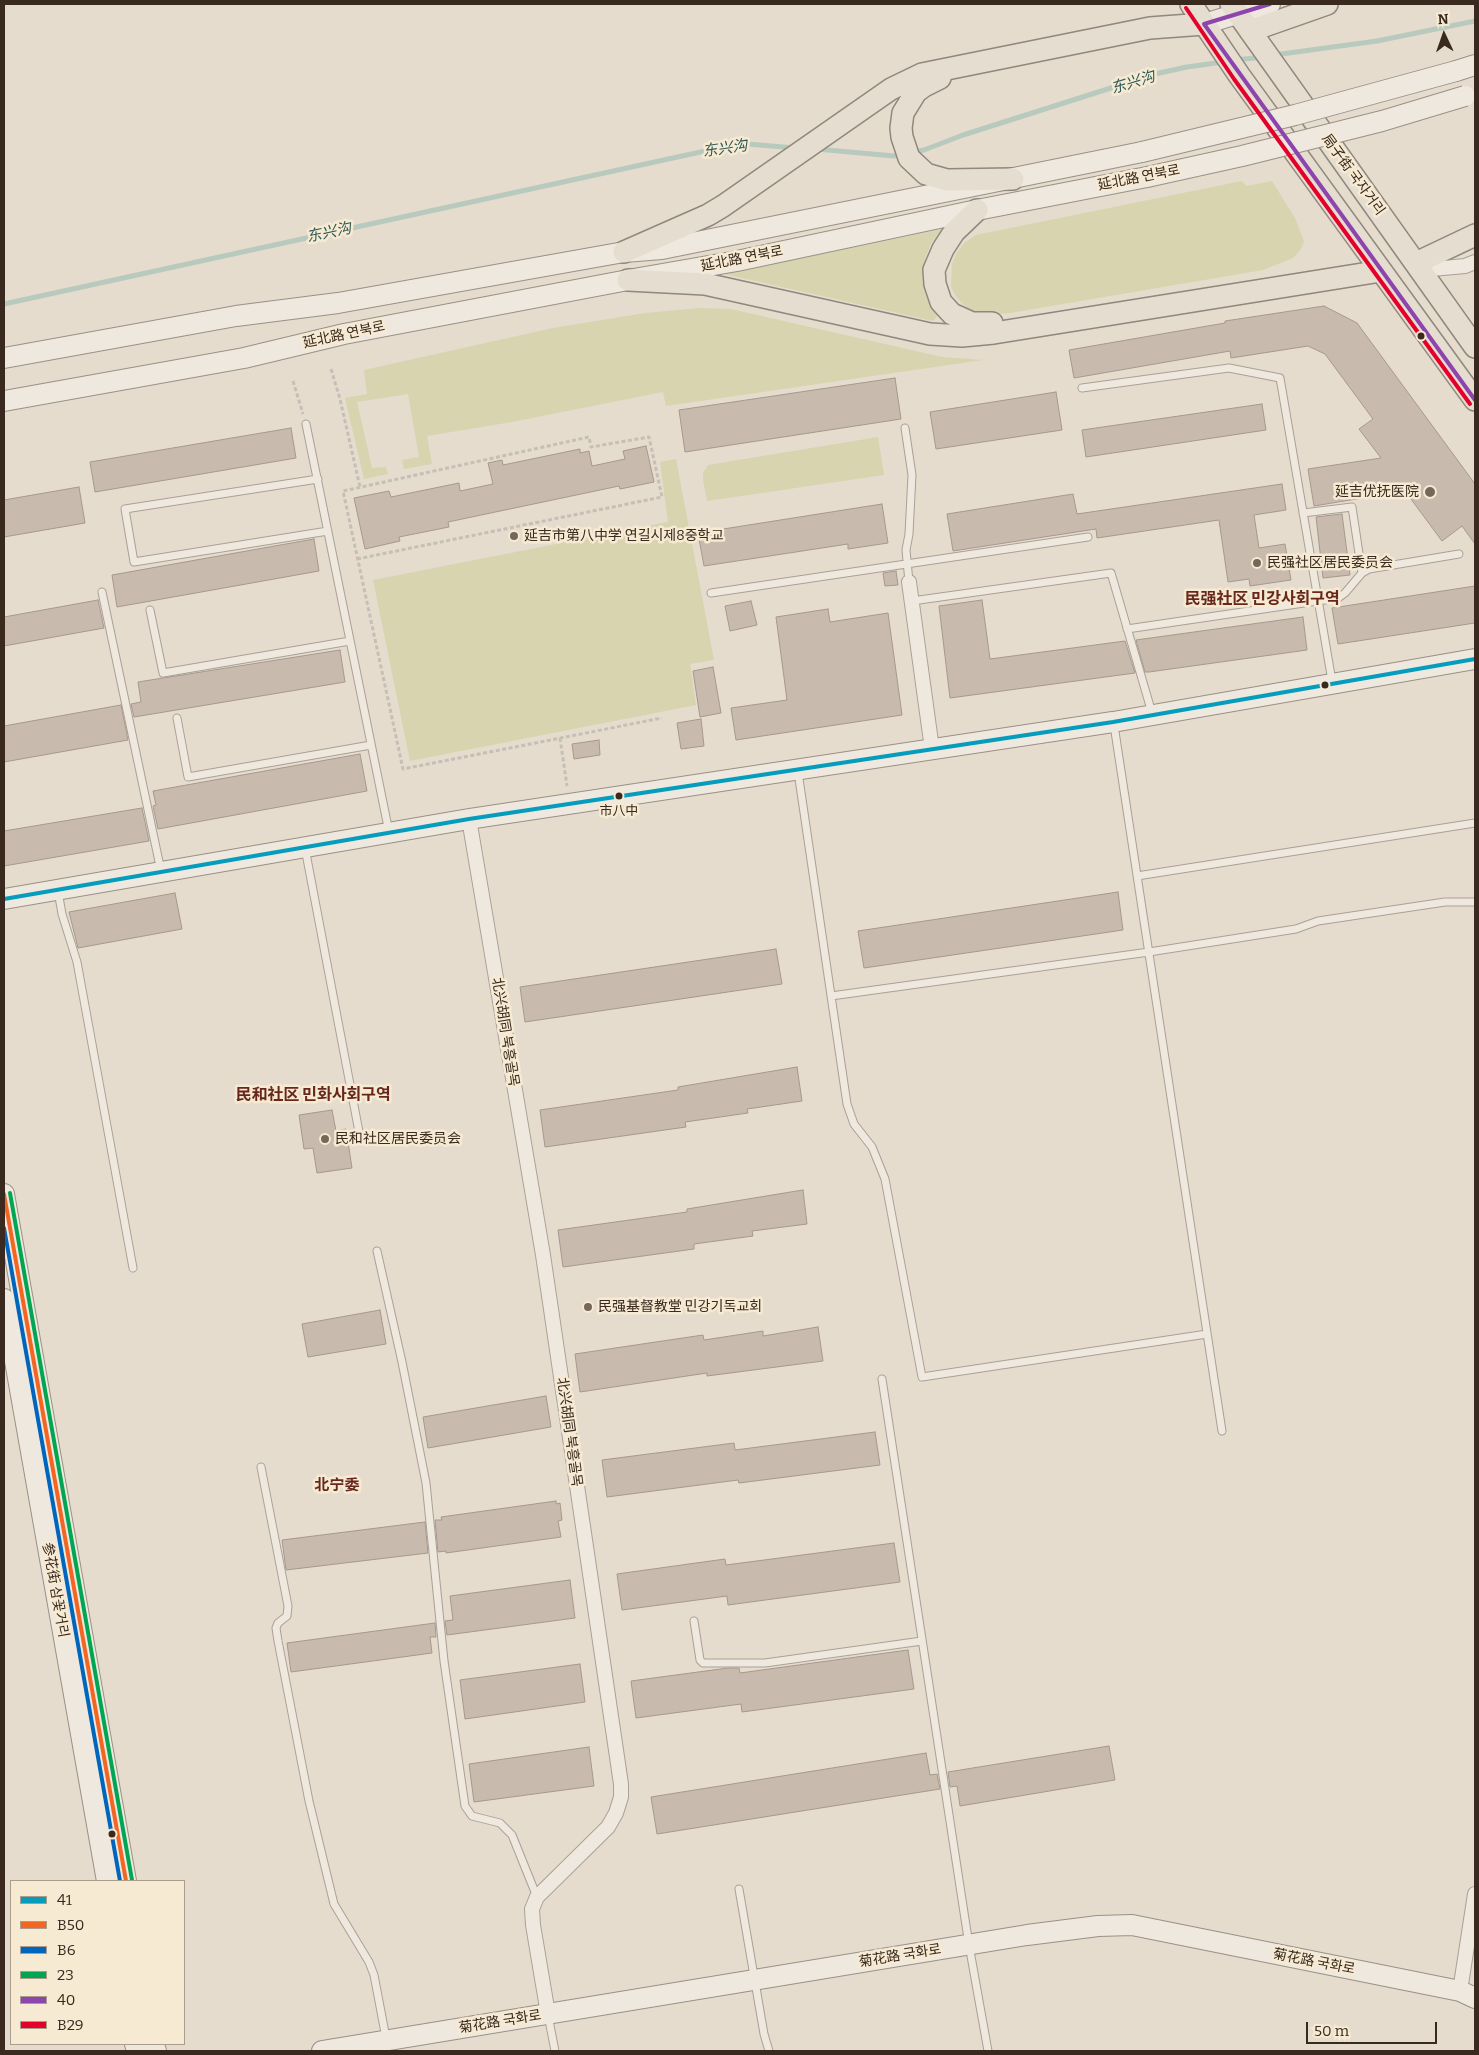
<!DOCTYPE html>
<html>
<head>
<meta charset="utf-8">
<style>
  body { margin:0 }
  #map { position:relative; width:1479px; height:2055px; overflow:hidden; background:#e5dccd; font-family:Bitter,serif }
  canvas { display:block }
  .frame { position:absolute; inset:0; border:5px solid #39291e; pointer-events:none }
  .legend { position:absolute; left:10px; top:1880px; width:175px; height:165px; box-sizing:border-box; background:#f6ead3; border:1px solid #aa9d8b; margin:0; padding:6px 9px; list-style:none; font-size:15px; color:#39291e }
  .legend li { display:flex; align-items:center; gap:10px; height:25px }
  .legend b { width:25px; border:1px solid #aa9d8b }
  .north { position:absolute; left:1419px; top:10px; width:50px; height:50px; -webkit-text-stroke:4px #f6ead3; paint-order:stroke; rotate:357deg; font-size:14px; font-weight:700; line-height:20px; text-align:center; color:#39291e }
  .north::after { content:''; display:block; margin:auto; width:18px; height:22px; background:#39291e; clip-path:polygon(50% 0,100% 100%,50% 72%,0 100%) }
  .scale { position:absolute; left:1306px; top:2022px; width:131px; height:22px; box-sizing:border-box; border:2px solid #39291e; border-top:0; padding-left:6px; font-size:15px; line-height:18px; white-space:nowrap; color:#39291e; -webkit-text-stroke:4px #f6ead3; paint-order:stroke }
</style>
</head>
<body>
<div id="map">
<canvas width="1479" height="2055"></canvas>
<div class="frame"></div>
<ul class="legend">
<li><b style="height:6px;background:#069cbc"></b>41</li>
<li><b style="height:6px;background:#f26522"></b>B50</li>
<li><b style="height:6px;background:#0065bd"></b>B6</li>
<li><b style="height:6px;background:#00a651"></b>23</li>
<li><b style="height:6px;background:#8e44ad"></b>40</li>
<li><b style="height:6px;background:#e4002b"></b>B29</li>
</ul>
<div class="north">N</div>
<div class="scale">50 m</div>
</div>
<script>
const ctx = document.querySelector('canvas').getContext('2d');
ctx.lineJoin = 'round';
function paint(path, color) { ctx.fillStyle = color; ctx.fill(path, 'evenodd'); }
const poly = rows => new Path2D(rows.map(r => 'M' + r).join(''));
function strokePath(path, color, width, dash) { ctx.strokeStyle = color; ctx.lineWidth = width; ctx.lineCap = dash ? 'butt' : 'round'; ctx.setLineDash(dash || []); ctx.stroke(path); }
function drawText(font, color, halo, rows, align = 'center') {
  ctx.font = font + ' Bitter,"Noto Sans SC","Noto Sans KR",serif'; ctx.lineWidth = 5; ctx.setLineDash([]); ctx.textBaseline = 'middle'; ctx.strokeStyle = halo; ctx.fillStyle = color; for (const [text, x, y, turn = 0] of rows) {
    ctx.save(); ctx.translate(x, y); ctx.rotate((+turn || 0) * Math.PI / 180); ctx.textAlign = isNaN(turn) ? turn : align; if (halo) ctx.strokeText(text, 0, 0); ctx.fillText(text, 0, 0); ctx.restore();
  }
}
paint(poly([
  [1242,181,1246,186,1272,181,1295,218,1304,241,1301,249,1293,258,1263,270,1010,313,994,314,976,312,965,306,957,298,951,287,952,264,956,254,964,243,976,235],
  [943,229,931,243,925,259,922,273,923,285,927,296,939,314,933,321,724,274],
  [700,308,731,309,942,357,983,360,666,406,663,392,512,422,427,436,432,464,404,469,402,460,419,457,408,394,357,402,372,468,386,467,388,474,364,479,345,398,367,394,364,370,553,328,645,313],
  [878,437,884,475,707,501,703,480,703,473,708,465],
  [676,459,714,660,690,664,696,705,410,761,373,580,668,522,660,462]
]), '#d7d4af');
strokePath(poly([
  [1274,55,1377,41,1475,21],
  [1236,60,1263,57],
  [816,149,894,156,902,154],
  [913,152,924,150,963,135,1155,74,1187,67,1223,62],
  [4,304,705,151,748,144,795,148]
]), '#b8cabe', 5);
const building = poly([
  [1324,306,1357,323,1475,484,1475,544,1462,526,1442,541,1405,491,1314,506,1308,469,1381,458,1359,429,1373,419,1325,354,1308,346,1231,358,1230,351,1074,378,1069,350,1225,323,1225,321,1324,306],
  [895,378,901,419,685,452,679,410,895,378],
  [1056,392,1062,430,936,449,930,412,1056,392],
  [1262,404,1266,430,1086,457,1082,430,1262,404],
  [291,428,296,458,95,492,90,462,291,428],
  [646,446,654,482,620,489,619,486,448,522,449,527,399,537,400,541,365,549,354,498,389,491,391,497,459,483,460,491,493,484,488,463,502,460,503,465,580,449,580,453,589,451,592,466,625,459,623,451,646,446],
  [1282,484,1286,510,1254,515,1259,548,1285,544,1291,580,1250,586,1249,579,1228,582,1219,520,1097,538,1096,529,953,551,947,514,1073,494,1077,514,1282,484],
  [79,487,85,523,4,537,4,500,79,487],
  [882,504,888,543,848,549,848,544,704,566,698,533,882,504],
  [1342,514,1350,575,1323,578,1316,517,1342,514],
  [314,539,319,571,117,607,112,575,314,539],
  [896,571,898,585,885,586,883,573,896,571],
  [1475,586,1475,623,1338,644,1332,608,1475,586],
  [98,600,104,628,4,646,4,617,98,600],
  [982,600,990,659,1125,641,1135,673,950,698,939,606,982,600],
  [751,601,757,625,730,631,725,606,751,601],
  [828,609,830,622,888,613,902,715,736,740,731,708,787,700,776,617,828,609],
  [1303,617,1307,650,1149,672,1145,672,1136,640,1303,617],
  [340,650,345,682,134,717,131,704,141,702,138,682,340,650],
  [713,667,721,713,700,717,693,671,713,667],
  [121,705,128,740,4,762,4,726,121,705],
  [701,719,704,746,681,749,677,723,701,719],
  [599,740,600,755,574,759,572,744,599,740],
  [360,754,367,791,158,829,153,806,156,805,153,791,360,754],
  [142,808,149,841,4,866,4,831,142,808],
  [1118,892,1123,930,864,968,858,931,1118,892],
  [175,893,182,929,78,948,69,912,175,893],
  [776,949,782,984,525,1022,520,987,776,949],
  [797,1067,802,1101,747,1109,748,1113,685,1122,686,1127,545,1147,540,1110,678,1090,678,1087,797,1067],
  [332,1110,336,1131,346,1129,352,1168,317,1173,313,1148,304,1149,299,1115,332,1110],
  [803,1190,807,1224,752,1231,753,1236,694,1244,694,1249,563,1267,558,1230,687,1212,687,1209,803,1190],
  [380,1310,386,1344,308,1357,302,1324,380,1310],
  [818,1327,823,1361,707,1376,707,1373,580,1392,575,1354,703,1335,704,1340,763,1331,763,1336,818,1327],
  [546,1396,551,1427,428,1448,423,1417,546,1396],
  [875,1432,880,1465,739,1483,738,1480,607,1497,602,1460,734,1443,735,1450,875,1432],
  [556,1501,556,1504,560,1503,562,1520,558,1521,561,1537,446,1553,446,1551,438,1552,435,1520,442,1520,441,1517,556,1501],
  [425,1522,428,1553,286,1570,282,1540,425,1522],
  [894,1543,900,1582,728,1605,727,1596,622,1610,617,1574,725,1559,726,1565,894,1543],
  [570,1580,575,1618,447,1635,445,1621,453,1620,450,1596,570,1580],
  [435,1623,436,1637,430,1637,432,1653,291,1672,287,1643,435,1623],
  [908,1650,914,1689,742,1712,741,1704,636,1718,631,1681,728,1668,739,1668,740,1673,908,1650],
  [580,1664,585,1702,465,1719,460,1680,580,1664],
  [1109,1746,1115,1780,960,1806,957,1786,950,1787,948,1772,1109,1746],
  [589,1747,594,1786,474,1802,469,1764,589,1747],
  [926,1753,930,1775,937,1774,940,1789,657,1834,651,1797,926,1753]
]);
paint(building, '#c9baae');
strokePath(building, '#a6988c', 1);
const lane = poly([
  [1082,388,1229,368,1280,378,1332,681],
  [306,424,389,832],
  [905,428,912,475,909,534,906,550,909,582],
  [318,479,125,509,134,562,328,531],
  [1303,513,1352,507,1362,573],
  [102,592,161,871],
  [711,593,1088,537],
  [912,601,1111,573,1152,713],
  [150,610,163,673,350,641],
  [1127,629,1338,598,1345,593,1362,573,1369,569,1459,554],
  [177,718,188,777,371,745],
  [1114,725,1222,1431],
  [798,772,847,1104,854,1124,872,1147,885,1179,922,1377,1207,1334],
  [305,848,360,1137],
  [1137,876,1475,823],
  [58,891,62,914,77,962,133,1268],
  [831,996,1149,952,1296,929,1318,921,1445,902,1475,902],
  [377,1251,402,1362,426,1483,444,1661,465,1806,472,1816,500,1823,512,1835,537,1897],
  [882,1379,969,1945,988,2051],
  [261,1467,288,1606,287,1616,278,1623,276,1628,278,1641,309,1801,334,1904,369,1962,374,1975,386,2038],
  [694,1621,700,1660,703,1663,765,1663,922,1641],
  [739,1889,764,2034,769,2051],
  [548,2015,555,2051]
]);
const street = poly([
  [1421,270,1465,266,1475,262],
  [909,582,932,749],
  [469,819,543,1255,621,1784,621,1797,616,1813,608,1827,537,1897,532,1909,533,1925,548,2014],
  [1460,1991,1475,1894]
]);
const secondary = poly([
  [1204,24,1270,4],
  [1456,71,1475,65],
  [4,358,236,316,338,303,624,252,662,249,1142,152],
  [4,401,244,358,344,334,628,280,737,261,977,210,1147,177],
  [4,899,469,819,1113,722,1475,659],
  [4,1194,126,1881],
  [4,1299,107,1881],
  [135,2044,137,2051],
  [154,2044,156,2051],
  [322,2051,1027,1935,1098,1926,1132,1925,1460,1991,1475,1998]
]);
const primary = poly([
  [1191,4,1239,75,1475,400],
  [1231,4,1475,347],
  [1250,31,1327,4],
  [940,78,924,86,916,92,903,113,901,128,902,137,909,158,926,174,947,180,1013,179],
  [977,210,954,232,943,249,934,270,935,284,941,302,952,314,972,323,992,323],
  [624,252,708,215,723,206,891,89,922,74,1150,28,1204,24],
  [1416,263,1475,235],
  [628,280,705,284,930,334,962,336,994,333,1381,271]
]);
strokePath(lane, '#aaa196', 9);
strokePath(street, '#aaa196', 16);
strokePath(secondary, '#9a9186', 22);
strokePath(primary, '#90877d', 24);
strokePath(poly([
  [331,369,340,399,360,487],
  [293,381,303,414],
  [357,559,662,497,649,437,591,447,589,437,343,491,403,769,662,718],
  [560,738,567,786]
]), '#c6bfb6', 3, [4, 2.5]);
strokePath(lane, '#eee8df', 7);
strokePath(street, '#eee8df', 14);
strokePath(secondary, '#eee8df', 20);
strokePath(primary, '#e5ddd0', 21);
const secondaryBridge = poly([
  [1142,152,1295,115,1456,71],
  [1147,177,1242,156,1382,121,1465,96]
]);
strokePath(secondaryBridge, '#9a9186', 22, []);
strokePath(secondaryBridge, '#eee8df', 20);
strokePath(poly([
  [4,899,469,819,1113,722,1475,659]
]), '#069cbc', 4);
strokePath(poly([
  [4,1194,126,1881]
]), '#f26522', 4);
strokePath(poly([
  [4,1228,120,1881]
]), '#0065bd', 4);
strokePath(poly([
  [10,1193,132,1880]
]), '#00a651', 4);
strokePath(poly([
  [1270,4,1204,24,1475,400]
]), '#8e44ad', 4);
strokePath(poly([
  [1186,8,1234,79,1470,404]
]), '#e4002b', 4);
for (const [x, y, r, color] of [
  [1421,336,4.5,"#39291e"],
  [1430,492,6,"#75685b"],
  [514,536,5,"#75685b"],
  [1257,563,5,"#75685b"],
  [1325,685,4.5,"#39291e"],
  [619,796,4.5,"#39291e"],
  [325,1139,5,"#75685b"],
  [588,1307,5,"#75685b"],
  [112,1834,4.5,"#39291e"]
]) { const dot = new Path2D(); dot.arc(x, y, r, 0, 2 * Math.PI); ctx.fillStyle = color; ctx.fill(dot); strokePath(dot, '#f6ead3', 2); }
drawText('13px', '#39291e', '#f6ead3', [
  ["市八中",619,811]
]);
drawText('14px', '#39291e', '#f6ead3', [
  ["局子街 국자거리",1353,175,54],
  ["延北路 연북로",1139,178,-11],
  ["延北路 연북로",742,259,-11],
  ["延北路 연북로",344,335,-12],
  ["北兴胡同 북흥골목",505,1032,81],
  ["北兴胡同 북흥골목",569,1432,82],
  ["参花街 삼꽃거리",55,1590,80],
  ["菊花路 국화로",900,1956,-9],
  ["菊花路 국화로",1314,1962,11],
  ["菊花路 국화로",500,2022,-9]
]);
drawText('14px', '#39291e', '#f6ead3', [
  ["延吉优抚医院",1419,492,"right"],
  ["延吉市第八中学 연길시제8중학교",524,536],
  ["民强社区居民委员会",1267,563],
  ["民和社区居民委员会",335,1139],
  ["民强基督教堂 민강기독교회",598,1307]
], 'left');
drawText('italic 15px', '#2d5953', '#f6ead3', [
  ["东兴沟",1133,83,-17],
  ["东兴沟",725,149,-8],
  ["东兴沟",329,233,-12]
]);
drawText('bold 15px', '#67271c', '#f6ead3', [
  ["北宁委",337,1486]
]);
drawText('bold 16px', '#67271c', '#f6ead3', [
  ["民强社区 민강사회구역",1262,600],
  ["民和社区 민화사회구역",313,1096]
]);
</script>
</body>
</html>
